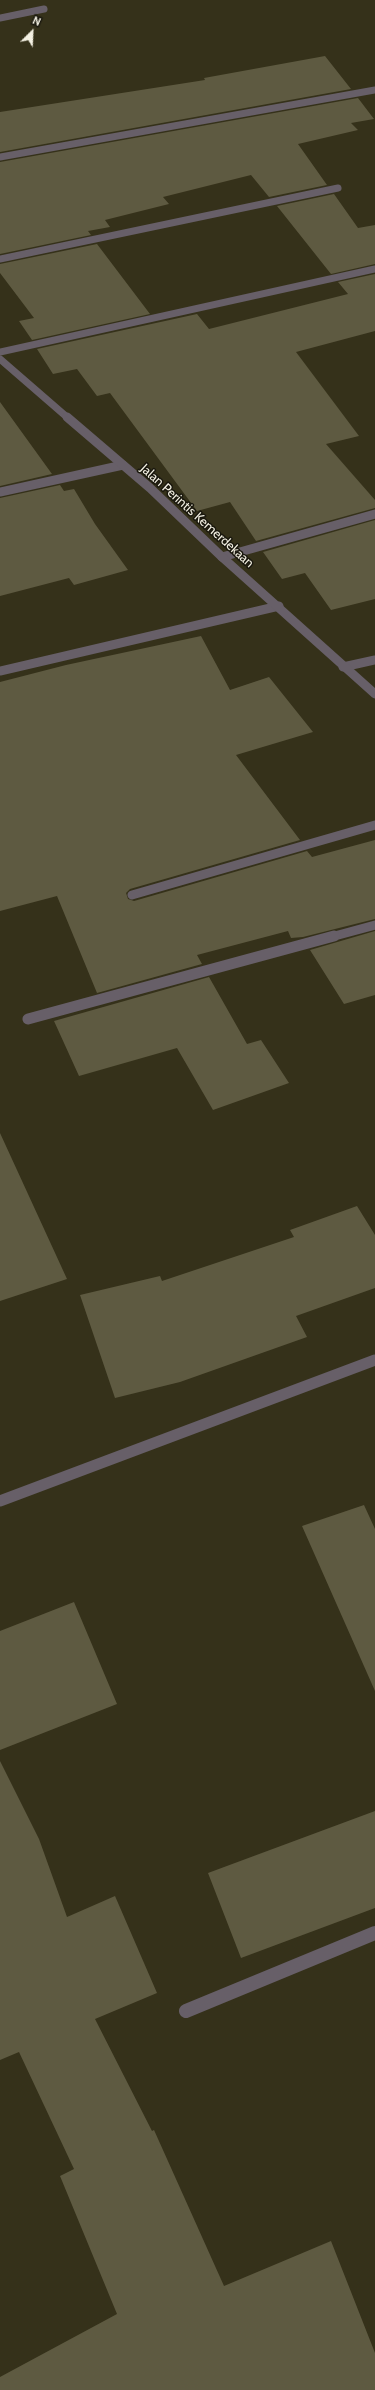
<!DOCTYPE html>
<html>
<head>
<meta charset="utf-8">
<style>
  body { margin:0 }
  #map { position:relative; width:375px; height:2390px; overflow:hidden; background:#35311a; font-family:Cabin,sans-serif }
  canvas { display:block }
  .north { position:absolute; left:12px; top:12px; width:40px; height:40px; -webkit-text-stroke:3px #1a180e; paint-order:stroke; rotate:24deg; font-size:11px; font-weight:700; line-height:16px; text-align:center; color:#f4f1e3 }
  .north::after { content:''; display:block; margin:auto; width:14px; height:18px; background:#f4f1e3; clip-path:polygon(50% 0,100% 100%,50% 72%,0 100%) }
</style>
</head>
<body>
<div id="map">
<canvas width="375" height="2390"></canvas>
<div class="north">N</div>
</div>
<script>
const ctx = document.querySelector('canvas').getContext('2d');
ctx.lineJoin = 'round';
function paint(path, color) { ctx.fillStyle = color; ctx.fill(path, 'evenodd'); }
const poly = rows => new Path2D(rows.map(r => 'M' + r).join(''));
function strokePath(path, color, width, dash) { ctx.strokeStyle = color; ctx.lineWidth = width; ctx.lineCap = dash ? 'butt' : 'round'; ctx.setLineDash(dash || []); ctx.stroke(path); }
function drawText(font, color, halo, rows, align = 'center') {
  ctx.font = font + ' Cabin,sans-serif'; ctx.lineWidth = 3; ctx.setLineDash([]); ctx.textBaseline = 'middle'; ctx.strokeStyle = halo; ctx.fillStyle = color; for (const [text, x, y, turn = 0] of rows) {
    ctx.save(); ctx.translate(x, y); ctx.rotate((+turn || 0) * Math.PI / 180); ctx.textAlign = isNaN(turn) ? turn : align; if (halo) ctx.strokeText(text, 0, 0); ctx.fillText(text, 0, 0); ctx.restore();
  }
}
paint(poly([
  [325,56,351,89,0,152,0,112,205,80,204,78],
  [358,98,374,119,351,123,358,130,298,144,327,185,269,197,251,175,163,197,169,204,105,220,110,227,88,231,91,235,0,254,0,162],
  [334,194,358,228,375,225,375,264,331,274,277,206],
  [97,244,150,314,32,340,19,321,34,318,0,273,0,264],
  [375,274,375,331,296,352,359,436,326,444,375,500,375,508,256,541,230,502,197,511,110,393,97,396,77,369,53,374,37,349,197,314,209,329,348,294,338,282],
  [0,402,52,474,0,486],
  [60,485,64,491,74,489,95,524,128,570,74,585,69,578,0,596,0,498],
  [375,520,375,599,331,610,305,573,282,579,263,552],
  [201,636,230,690,269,677,313,732,236,755,300,840,130,889,126,893,128,899,134,901,307,851,312,857,375,840,375,919,303,937,291,938,288,931,197,955,202,964,97,993,57,896,0,911,0,682,66,665],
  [375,931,375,995,344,1004,310,950],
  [209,977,247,1044,261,1040,289,1083,213,1110,177,1048,79,1076,54,1021],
  [0,1133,67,1279,0,1301],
  [357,1206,375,1235,375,1288,296,1316,307,1337,180,1382,115,1398,80,1295,160,1276,162,1281,294,1237,290,1230],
  [364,1505,375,1529,375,1691,302,1526],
  [74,1602,117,1704,0,1750,0,1631],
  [0,1761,39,1839,67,1917,115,1896,157,1993,95,2019,152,2131,154,2130,224,2286,331,2241,375,2353,375,2390,0,2390,0,2377,117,2314,60,2176,74,2169,19,2052,0,2060],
  [375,1811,375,1908,241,1958,208,1873]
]), '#5e5a41');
strokePath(poly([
  [0,18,44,9],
  [0,157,375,90],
  [0,259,338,188],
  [0,352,375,269]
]), '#675f68', 7);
strokePath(poly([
  [0,492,123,465],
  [222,557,375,514],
  [343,667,375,660],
  [0,671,279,606],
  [132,895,375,825],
  [331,937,375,925]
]), '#675f68', 9);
strokePath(poly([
  [28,1019,334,936],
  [0,1501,375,1360]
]), '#675f68', 11);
strokePath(poly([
  [186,2011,375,1933]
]), '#675f68', 14);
strokePath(poly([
  [0,359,68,418]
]), '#675f68', 7);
strokePath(poly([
  [67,417,150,488,222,557,375,694]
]), '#675f68', 9);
drawText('13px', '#f4f1e3', '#1a180e', [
  ["Jalan Perintis Kemerdekaan",197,516,42]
]);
</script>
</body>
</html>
